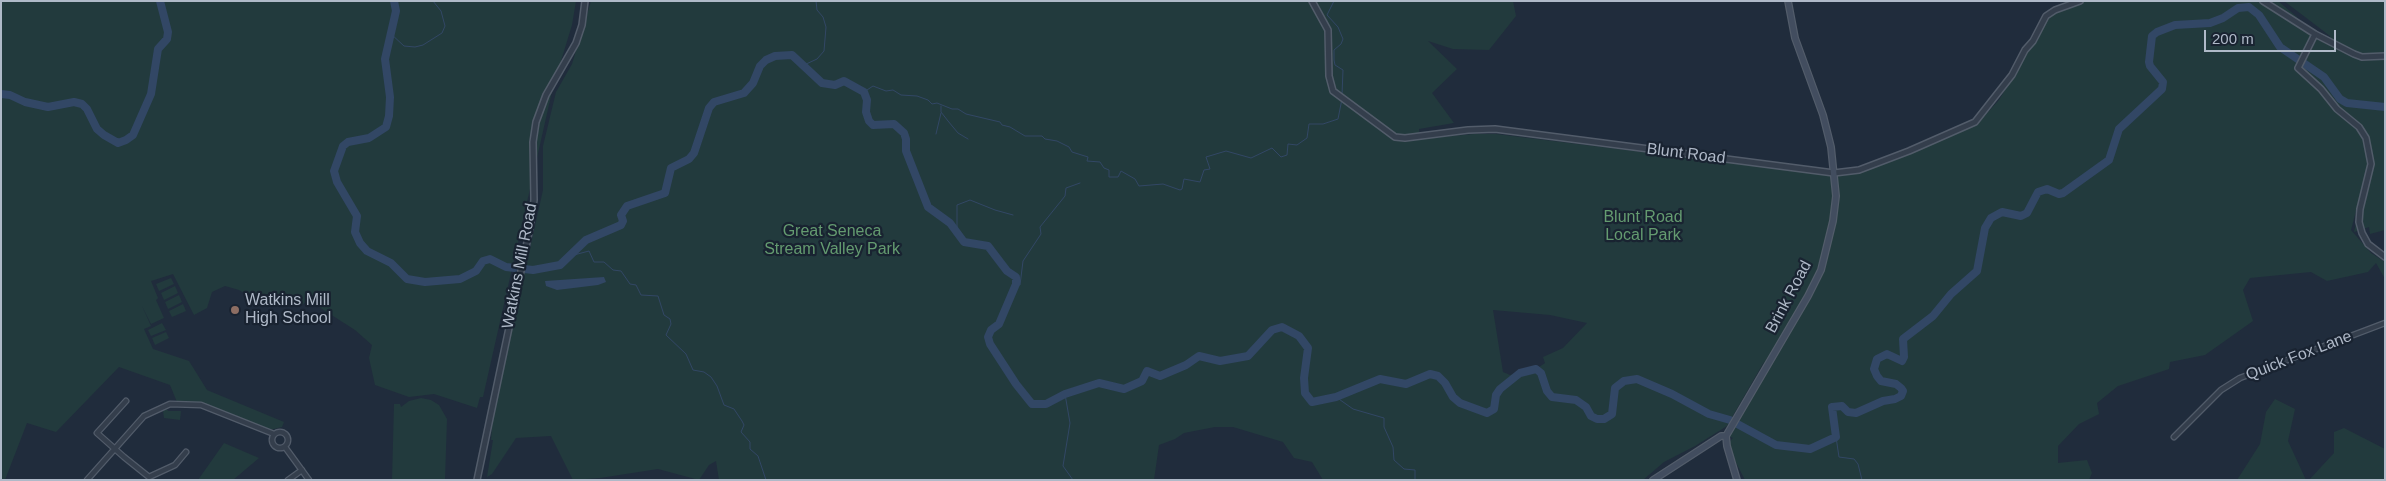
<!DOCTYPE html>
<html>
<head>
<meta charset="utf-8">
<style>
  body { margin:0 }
  #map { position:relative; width:2386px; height:481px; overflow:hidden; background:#202c3c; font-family:Helvetica,sans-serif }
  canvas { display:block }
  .frame { position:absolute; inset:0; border:2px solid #afb9c8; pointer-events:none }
  .scale { position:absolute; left:2204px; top:30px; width:132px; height:22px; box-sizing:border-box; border:2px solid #afb9c8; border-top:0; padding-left:6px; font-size:15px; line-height:18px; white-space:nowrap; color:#afb9c8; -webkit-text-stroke:4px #192331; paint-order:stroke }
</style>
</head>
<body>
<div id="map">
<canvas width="2386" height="481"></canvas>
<div class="frame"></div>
<div class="scale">200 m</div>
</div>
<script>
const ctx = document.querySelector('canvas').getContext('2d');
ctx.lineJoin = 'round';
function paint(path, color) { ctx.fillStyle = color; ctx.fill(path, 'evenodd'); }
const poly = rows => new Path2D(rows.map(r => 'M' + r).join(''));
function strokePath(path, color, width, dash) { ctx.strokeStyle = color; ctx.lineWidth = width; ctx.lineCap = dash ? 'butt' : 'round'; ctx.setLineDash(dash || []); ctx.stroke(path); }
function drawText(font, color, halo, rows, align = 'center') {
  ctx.font = font + ' Helvetica,sans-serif'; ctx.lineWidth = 4.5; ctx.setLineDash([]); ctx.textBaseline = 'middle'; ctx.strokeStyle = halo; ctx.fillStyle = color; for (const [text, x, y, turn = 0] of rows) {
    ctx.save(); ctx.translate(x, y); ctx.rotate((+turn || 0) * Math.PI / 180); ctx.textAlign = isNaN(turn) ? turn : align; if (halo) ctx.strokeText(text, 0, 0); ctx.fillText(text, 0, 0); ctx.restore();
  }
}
paint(poly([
  [1,1,576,1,572,25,553,87,483,397,480,397,477,408,434,394,409,397,375,385,369,358,372,345,355,330,308,300,302,305,275,296,244,293,239,290,225,286,212,292,207,308,194,315,173,274,151,281,158,298,156,300,164,318,151,324,142,306,151,326,144,329,153,349,189,361,207,390,284,422,282,427,270,430,201,403,177,402,170,385,119,367,56,432,27,423,5,480,1,480],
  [591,1,1513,1,1516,16,1489,50,1453,49,1428,41,1457,69,1432,93,1454,123,1419,129,1420,139,1474,134,1496,134,1838,176,1861,172,1978,123,1999,100,2047,20,2057,12,2085,1,2278,1,2297,17,2303,30,2333,47,2330,36,2284,1,2385,1,2385,230,2370,234,2369,227,2354,232,2361,201,2359,200,2351,230,2371,253,2385,262,2385,279,2376,263,2368,272,2327,281,2311,272,2250,278,2243,290,2253,321,2205,355,2170,362,2169,369,2118,386,2097,403,2099,414,2079,424,2058,446,2058,463,2087,460,2092,473,2089,480,1745,480,1729,449,1730,441,1733,438,1728,436,1739,421,1765,360,1727,426,1695,446,1664,462,1643,480,1323,480,1312,462,1294,458,1283,442,1233,427,1215,427,1184,433,1175,439,1159,445,1154,480,719,480,716,461,709,465,699,480,658,469,600,478,573,480,551,436,516,438,492,474,487,477,493,440,491,440,493,414,543,190,543,146,556,92,572,64],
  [1493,310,1550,315,1587,323,1563,348,1543,357,1545,363,1536,369,1510,375,1503,372],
  [171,278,174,284,159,291,156,284],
  [175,286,178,293,164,300,161,293],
  [179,295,182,302,168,309,165,302],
  [183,304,186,311,172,317,169,311],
  [162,323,166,330,151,336,148,330],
  [166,332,169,338,155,345,152,338],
  [421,398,431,400,439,405,447,419,445,480,392,480,394,404,400,404,401,407,409,401],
  [2275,399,2295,409,2288,441,2306,480,2237,480,2260,444,2266,412],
  [167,409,168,411,181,411,180,420,164,418,163,411],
  [2344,428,2385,449,2385,480,2309,480,2334,453,2334,432],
  [224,443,259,458,233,480,198,480]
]), '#223a3d');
paint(poly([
  [604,277,606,282,598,285,557,290,546,286,545,281]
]), '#324765');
strokePath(poly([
  [1334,1,1327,15,1338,27,1343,39,1341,44,1334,50,1334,60,1335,65,1343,70,1342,95],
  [390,33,404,46,415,47,423,45,442,33,445,26,441,11,433,1],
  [804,65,817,59,824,51,826,27,823,17,817,10,816,1],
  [864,92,873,86,886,91,893,90,901,95,917,96,928,100,932,104,937,103,952,109,958,109,966,114,1000,122,1002,125,1010,127,1025,136,1042,136,1045,139,1057,141,1069,147,1072,152,1088,157,1087,161,1100,162,1104,168,1109,170,1109,177,1118,177,1121,171,1135,179,1139,186,1163,184,1180,190,1182,189,1184,179,1200,182,1204,170,1210,169,1206,157,1226,151,1251,158,1272,148,1281,157,1287,155,1288,144,1297,145,1307,138,1309,124,1323,124,1338,119,1342,99],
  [941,106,941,112,948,121,958,133,968,139],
  [936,134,941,113],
  [957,231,957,205,970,200,995,210,1013,215],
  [570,256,589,251,594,262,604,262,613,270,621,271,630,284,636,285,641,295,658,296,664,315,670,319,671,324,666,335,686,354,693,370,704,372,711,377,717,386,724,405,734,409,742,421,744,425,741,432,750,442,750,449,758,456,766,480],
  [1016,284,1020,285,1023,261,1041,234,1040,227,1065,196,1066,188,1080,183],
  [1065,394,1070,423,1063,466,1073,480],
  [1336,397,1353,409,1384,418,1384,427,1393,447,1394,460,1404,469,1415,470,1415,480],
  [1836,437,1839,457,1854,459,1858,464,1862,480]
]), '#324765', 1);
strokePath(poly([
  [394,1,396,11,385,59,390,97,389,116,386,127,369,138,348,142,343,146,334,171,337,182,357,216,355,232,360,243,367,251,391,263,407,279,425,282,460,279,476,271,483,261,490,259,506,267,533,270,560,265,586,240,621,225,623,221,621,215,627,206,665,193,671,168,689,159,694,153,709,108,714,102,744,93,753,83,760,66,766,60,775,56,792,55,822,83,835,85,844,81,864,92,867,100,866,112,869,121,873,125,894,124,904,133,906,139,906,151,928,207,950,223,964,242,988,246,1007,271,1016,277,1016,284,999,324,991,330,988,337,990,344,1016,384,1032,404,1046,404,1065,394,1099,383,1124,389,1142,381,1147,371,1160,376,1186,365,1199,356,1220,361,1248,356,1272,330,1282,327,1299,336,1308,348,1304,378,1305,393,1312,402,1336,397,1380,379,1406,384,1430,374,1438,376,1445,383,1453,397,1460,403,1487,413,1494,409,1496,395,1500,389,1520,373,1536,369,1541,373,1547,391,1552,397,1576,400,1586,407,1591,416,1597,419,1604,419,1612,414,1615,388,1624,381,1637,379,1672,394,1709,414,1730,420,1776,445,1810,449,1836,437,1832,407,1842,406,1848,412,1856,413,1883,401,1895,399,1901,396,1903,391,1901,388,1896,384,1881,381,1877,376,1874,369,1877,359,1887,354,1902,361,1904,357,1903,339,1933,316,1951,294,1977,271,1985,228,1991,218,2002,212,2021,216,2027,213,2038,192,2047,189,2059,194,2063,193,2109,160,2119,129,2162,89,2163,82,2150,66,2149,62,2152,36,2157,32,2175,25,2210,23,2223,18,2238,8,2249,7,2259,15,2280,47,2324,77,2340,99,2347,103,2385,107],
  [1,94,10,95,25,102,48,107,74,102,82,104,87,109,97,129,104,135,118,143,126,140,133,135,151,94,158,49,167,39,168,32,160,1]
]), '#324765', 8);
const minor = poly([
  [126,401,97,433,124,457,149,477,175,465,186,452],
  '272 440a8 8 0 1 1 16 0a8 8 0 1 1-16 0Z',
  [2174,437,2221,390,2240,378,2385,323],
  [285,447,309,480],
  [87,480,144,416,170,404,201,405,274,434],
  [288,480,302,470]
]);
const tertiary = poly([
  [1312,1,1328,30,1329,76,1333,91,1395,137,1405,138,1468,130,1495,129,1834,173,1859,170,1909,151,1975,122,2012,75,2025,50,2033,41,2046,16,2055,10,2080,1],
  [2263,1,2315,34,2354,54,2362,57,2385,56],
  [2315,34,2298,68,2321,89,2337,109,2359,127,2366,138,2371,164,2360,209,2359,222,2362,233,2368,244,2385,257],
  [477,480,530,228,534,200,533,142,536,122,546,95,576,43,582,25,585,1]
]);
const secondary = poly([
  [1653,480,1721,436,1726,436],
  [1737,480,1727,446,1726,436,1808,296,1821,270,1833,221,1836,196,1831,147,1823,115,1795,38,1788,1]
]);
strokePath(minor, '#525c6a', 7);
strokePath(tertiary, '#525c6a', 8);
strokePath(secondary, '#525c6a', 8);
strokePath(minor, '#343e4c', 4.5);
strokePath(tertiary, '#343e4c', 5);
strokePath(secondary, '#424d5f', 5.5);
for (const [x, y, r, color] of [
  [235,310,5,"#8d6e63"]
]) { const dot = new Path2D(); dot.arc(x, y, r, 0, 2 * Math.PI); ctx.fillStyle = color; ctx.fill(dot); strokePath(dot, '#192331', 2); }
drawText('16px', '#afb9c8', '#192331', [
  ["Blunt Road",1686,154,7],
  ["Watkins Mill Road",520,266,-79],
  ["Brink Road",1789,297,-62],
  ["Quick Fox Lane",2299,356,-21]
]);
drawText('16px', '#649b70', '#192331', [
  ["Blunt Road",1643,218],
  ["Local Park",1643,236],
  ["Great Seneca",832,232],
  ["Stream Valley Park",832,250]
]);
drawText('16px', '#afb9c8', '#192331', [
  ["Watkins Mill",245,301],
  ["High School",245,319]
], 'left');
</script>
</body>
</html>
